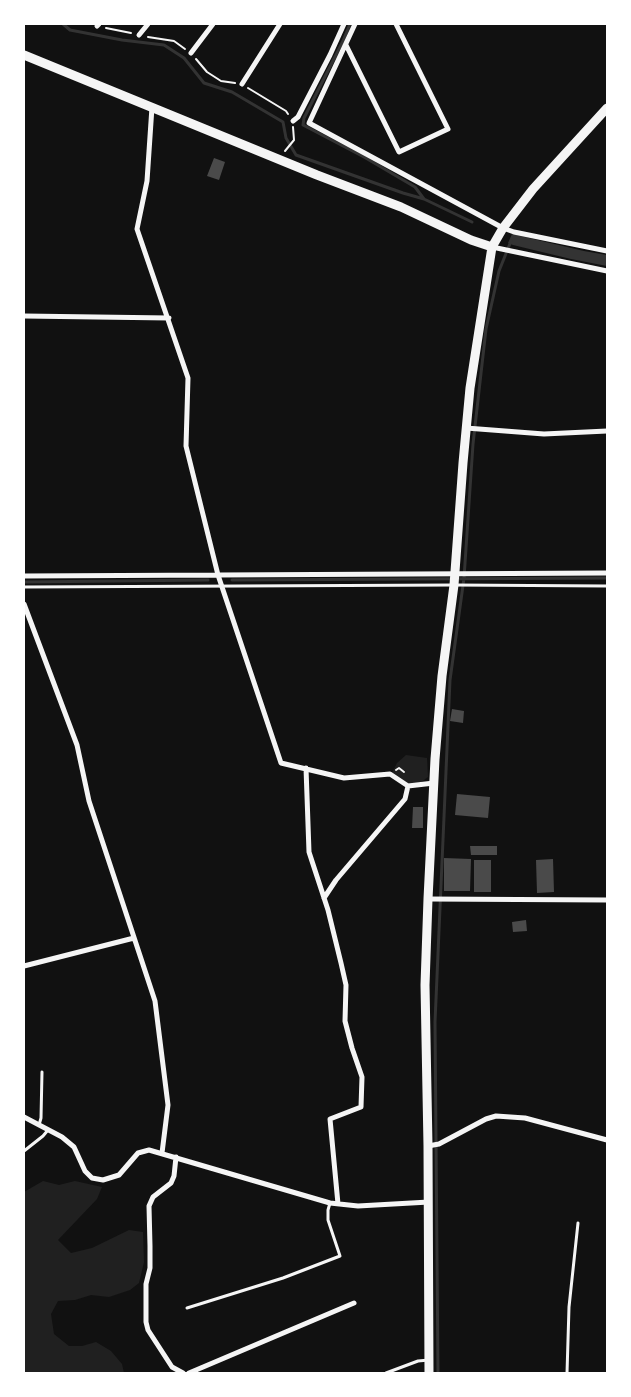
<!DOCTYPE html>
<html>
<head>
<meta charset="utf-8">
<style>
  body { margin:0 }
  #map { position:relative; width:631px; height:1397px; overflow:hidden; background:#111; font-family:Ubuntu,sans-serif }
  canvas { display:block }
  .frame { position:absolute; inset:0; border:25px solid #fff; pointer-events:none }
</style>
</head>
<body>
<div id="map">
<canvas width="631" height="1397"></canvas>
<div class="frame"></div>
</div>
<script>
const ctx = document.querySelector('canvas').getContext('2d');
ctx.lineJoin = 'round';
function paint(path, color) { ctx.fillStyle = color; ctx.fill(path, 'evenodd'); }
const poly = rows => new Path2D(rows.map(r => 'M' + r).join(''));
function strokePath(path, color, width, dash) { ctx.strokeStyle = color; ctx.lineWidth = width; ctx.lineCap = dash ? 'butt' : 'round'; ctx.setLineDash(dash || []); ctx.stroke(path); }
paint(poly([
  [406,755,427,758,428,777,420,783,409,784,392,773,397,763],
  [43,1181,59,1185,75,1181,102,1187,97,1199,58,1240,71,1253,92,1248,129,1230,143,1232,144,1262,139,1283,130,1290,109,1297,91,1295,75,1300,58,1301,51,1314,54,1334,69,1346,82,1346,96,1342,111,1351,122,1364,124,1373,24,1373,24,1192]
]), '#202020');
paint(poly([
  [512,234,584,251,607,255,607,266,571,259,513,245,508,243]
]), '#333');
strokePath(poly([
  [63,24,70,30,122,40,164,45,184,58,204,83,232,92,283,122,286,138,296,155,403,193,424,199,472,222],
  [350,24,343,41,304,118,303,125,364,157,415,187,424,199],
  [232,580,607,578],
  [24,582,208,580],
  [438,1373,435,1022,450,680,464,578,473,444,486,329,499,271,511,241]
]), '#333', 3);
paint(poly([
  [214,158,225,162,219,180,207,176],
  [452,709,464,711,463,723,450,721],
  [457,794,490,797,488,818,455,815],
  [413,807,423,807,423,828,412,828],
  [470,846,497,846,497,855,471,855],
  [444,858,471,859,470,891,444,891],
  [553,859,554,892,537,893,536,860],
  [474,860,491,860,491,892,474,892],
  [526,920,527,931,513,932,512,922]
]), '#4a4a4a');
strokePath(poly([
  [106,28,131,33],
  [148,37,174,41,185,49],
  [196,59,207,72,221,81,235,83],
  [248,88,286,111,288,114],
  [285,151,294,140,293,127],
  [396,770,399,768,404,772]
]), '#f5f5f5', 2);
strokePath(poly([
  [24,587,454,585,607,586],
  [39,1125,41,1118,42,1072],
  [24,1151,43,1136,48,1130],
  [187,1308,283,1278,340,1256,328,1220,328,1210,330,1203],
  [386,1373,418,1361,429,1360],
  [567,1373,569,1307,578,1223]
]), '#f5f5f5', 3);
strokePath(poly([
  [355,24,309,123,503,228,514,232,607,251],
  [97,26,99,24],
  [139,35,148,24],
  [346,45,399,152,448,129,396,24],
  [191,53,213,24],
  [242,84,280,24],
  [152,107,147,181,137,229,188,378,186,446,218,575,281,763,344,778,390,774,408,786,434,783],
  [293,121,298,117,330,55,344,24],
  [492,247,607,271],
  [24,316,169,318],
  [466,428,544,434,607,431],
  [24,576,607,573],
  [24,604,77,745,89,801,155,1001,168,1105,162,1153],
  [306,768,309,852,328,910,341,963,346,985,345,1021,352,1048,362,1077,361,1107,330,1119,338,1204],
  [324,898,336,880,405,799,408,786],
  [428,899,607,900],
  [24,966,134,938],
  [24,1117,62,1137,74,1147,85,1171,92,1178,103,1180,119,1175,138,1153,149,1150,330,1203,358,1206,429,1202],
  [428,1146,439,1144,486,1119,496,1116,525,1118,607,1140],
  [176,1157,174,1176,171,1183,153,1197,149,1206,150,1246,150,1268,146,1284,146,1322,148,1330,172,1367,183,1373],
  [189,1373,354,1303]
]), '#f5f5f5', 5);
strokePath(poly([
  [24,55,317,175,401,207,471,240,492,247],
  [429,1373,428,1146,425,985,428,899,435,759,442,676,454,585,463,463,470,388,492,247,503,228,533,189,607,108]
]), '#f5f5f5', 9);
</script>
</body>
</html>
